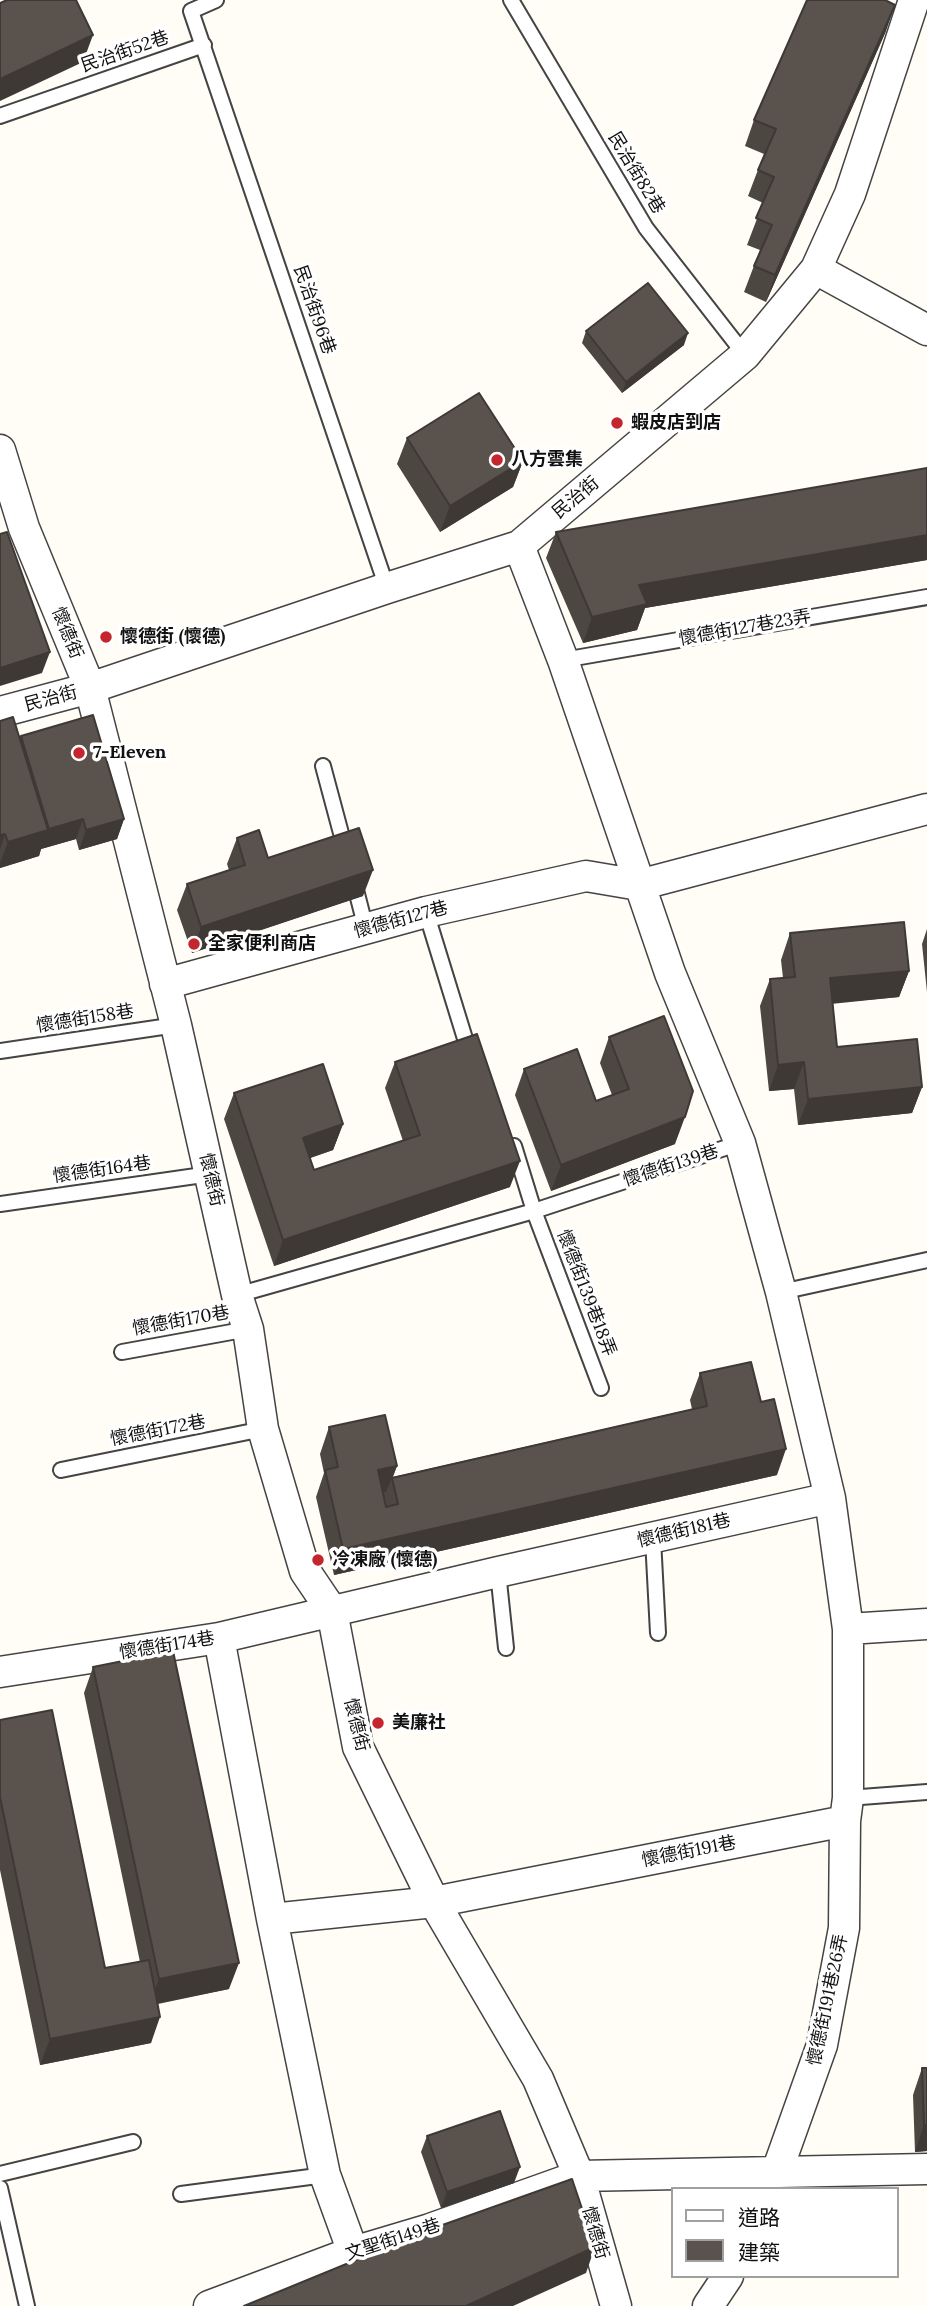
<!DOCTYPE html>
<html>
<head>
<meta charset="utf-8">
<style>
  body { margin:0 }
  #map { position:relative; width:927px; height:2306px; overflow:hidden; background:#fffdf5; font-family:Lora,"Noto Sans TC",serif }
  canvas { display:block }
  .legend { position:absolute; left:671px; top:2187px; width:228px; height:91px; box-sizing:border-box; background:#fff; border:2px solid #a0a0a0; margin:0; padding:9px 12px; list-style:none; font-size:21px; color:#111 }
  .legend li { display:flex; align-items:center; gap:14px; height:35px }
  .legend b { width:35px; border:2px solid #a0a0a0 }
</style>
</head>
<body>
<div id="map">
<canvas width="927" height="2306"></canvas>
<ul class="legend">
<li><b style="height:9px;background:#fff"></b>道路</li>
<li><b style="height:19px;background:#5a524d"></b>建築</li>
</ul>
</div>
<script>
const ctx = document.querySelector('canvas').getContext('2d');
ctx.lineJoin = 'round';
const poly = rows => new Path2D(rows.map(r => 'M' + r).join(''));
function strokePath(path, color, width, dash) { ctx.strokeStyle = color; ctx.lineWidth = width; ctx.lineCap = dash ? 'butt' : 'round'; ctx.setLineDash(dash || []); ctx.stroke(path); }
function paint(path, color) { ctx.fillStyle = color; ctx.fill(path, 'evenodd'); }
function drawText(font, color, halo, rows, align = 'center') {
  ctx.font = font + ' Lora,"Noto Sans TC",serif'; ctx.lineWidth = 7; ctx.setLineDash([]); ctx.textBaseline = 'middle'; ctx.strokeStyle = halo; ctx.fillStyle = color; for (const [text, x, y, turn = 0] of rows) {
    ctx.save(); ctx.translate(x, y); ctx.rotate((+turn || 0) * Math.PI / 180); ctx.textAlign = isNaN(turn) ? turn : align; if (halo) ctx.strokeText(text, 0, 0); ctx.fillText(text, 0, 0); ctx.restore();
  }
}
const service = poly([
  [216,0,191,11,387,588],
  [511,0,646,228,745,355],
  [0,116,204,45],
  [563,660,927,597],
  [323,766,346,852],
  [354,882,366,929],
  [426,912,470,1055],
  [0,1051,176,1025],
  [514,1146,534,1211,601,1388],
  [0,1204,210,1174],
  [781,1292,927,1260],
  [237,1295,534,1211,740,1143],
  [122,1352,248,1329],
  [61,1470,263,1429],
  [653,1539,658,1633],
  [498,1572,506,1648],
  [848,1798,927,1792],
  [0,2174,133,2142],
  [0,2188,27,2306],
  [181,2194,325,2175]
]);
const minor = poly([
  [816,269,927,330],
  [0,450,24,528,90,688,176,1025,237,1295,248,1329,263,1429,305,1571,332,1611,358,1747,434,1902,538,2079,579,2176,616,2306],
  [519,546,563,660,670,973,740,1143,781,1292,830,1498],
  [0,712,90,688,387,588,519,546,745,355,816,269,850,194,914,0],
  [165,984,426,912,586,876,639,885,927,809],
  [219,1638,272,1919,325,2175,353,2252],
  [0,1672,219,1638,498,1572,830,1498,848,1629,927,1624],
  [272,1919,434,1902,845,1821],
  [771,2188,822,2045,844,1928,845,1821,848,1798,848,1629],
  [209,2306,353,2252,430,2229,579,2176,927,2169],
  [708,2306,728,2276]
]);
strokePath(service, '#444', 18);
strokePath(minor, '#444', 33);
strokePath(service, '#fff', 14);
strokePath(minor, '#fff', 30);
paint(poly([
  [886,31,766,302,744,292,760,250,747,245,763,203,748,196,764,154,745,146,754,120],
  [586,331,684,345,622,393,582,343],
  [407,438,523,461,513,487,440,532,397,464],
  [927,468,927,560,645,608,637,630,583,643,546,558,556,532],
  [0,721,20,738,21,736,124,819,117,839,79,850,76,839,41,849,39,856,0,868],
  [237,838,268,858,363,896,192,953,177,910,187,884,229,870,227,864],
  [927,929,927,992,922,944],
  [790,933,909,971,899,997,833,1003,837,1047,922,1087,912,1113,798,1125,794,1089,769,1091,760,1006,770,979,783,978,781,960],
  [609,1037,675,1144,551,1191,515,1095,524,1069,596,1101,612,1095,600,1063],
  [395,1062,510,1187,274,1266,224,1119,234,1093,343,1124,333,1150,310,1158,314,1170,403,1141,385,1088],
  [700,1373,777,1475,334,1575,316,1497,324,1473,320,1454,329,1427,397,1466,393,1477,692,1409,690,1400],
  [93,1667,229,1989,158,2004,151,2043,40,2065,0,1870,0,1720,105,1968,140,1962,84,1693],
  [922,2068,927,2068,927,2151,915,2152,913,2095],
  [427,2136,514,2183,441,2208,421,2152]
]), '#4d4742');
paint(poly([
  [895,5,886,31,766,302,775,275],
  [93,35,83,62,0,101,0,79],
  [688,333,684,345,622,393,626,382],
  [523,461,513,487,440,532,450,506],
  [927,535,927,560,645,608,637,630,583,643,592,617,639,585],
  [50,652,42,673,0,686,0,668],
  [83,819,76,839,41,849,39,856,0,868,0,863,8,842],
  [124,819,117,839,79,850,86,830],
  [5,834,0,849,0,835],
  [373,870,363,896,192,953,201,927],
  [909,971,899,997,821,1005,830,978],
  [804,1062,794,1089,769,1091,778,1065],
  [922,1087,912,1113,798,1125,808,1099],
  [685,1117,675,1144,551,1191,561,1165],
  [343,1124,333,1150,293,1164,303,1138],
  [520,1161,510,1187,274,1266,283,1240],
  [786,1449,777,1475,334,1575,343,1549],
  [397,1466,386,1492,368,1497,378,1470],
  [239,1963,229,1989,149,2005,159,1979],
  [160,2017,151,2043,40,2065,50,2039],
  [924,2125,927,2125,927,2151,915,2152],
  [520,2167,514,2183,441,2208,447,2192],
  [595,2247,586,2273,513,2306,466,2306]
]), '#3f3936');
const building = poly([
  [7,0,76,0,93,35,0,79,0,3,7,0],
  [807,0,885,0,895,5,775,275,754,266,772,225,756,218,774,177,758,170,776,129,754,120,807,0],
  [648,283,688,333,626,382,586,331,648,283],
  [479,393,523,461,450,506,407,438,479,393],
  [927,468,927,535,639,585,647,604,592,617,556,532,927,468],
  [7,532,50,652,0,668,0,534,7,532],
  [93,715,124,819,86,830,83,819,49,829,21,736,93,715],
  [13,717,48,830,8,842,5,834,0,835,0,721,13,717],
  [359,828,373,870,201,927,187,884,245,865,237,838,259,830,268,858,359,828],
  [904,922,909,971,830,978,837,1047,917,1039,922,1087,808,1099,804,1062,778,1065,770,979,795,977,790,933,904,922],
  [664,1016,693,1091,685,1117,561,1165,524,1069,577,1049,596,1101,629,1089,609,1037,664,1016],
  [477,1034,520,1161,283,1240,234,1093,323,1064,343,1124,303,1138,314,1170,420,1135,395,1062,477,1034],
  [751,1362,761,1402,774,1399,786,1449,343,1549,325,1470,338,1467,329,1427,385,1415,397,1466,378,1470,386,1507,398,1504,392,1478,707,1406,700,1373,751,1362],
  [173,1651,239,1963,159,1979,93,1667,173,1651],
  [52,1710,105,1968,149,1960,160,2017,50,2039,0,1797,0,1720,52,1710],
  [922,2068,927,2068,927,2125,924,2125,922,2068],
  [500,2111,520,2167,447,2192,427,2136,500,2111],
  [572,2179,595,2247,466,2306,244,2306,434,2228,572,2179]
]);
paint(building, '#5a524d');
strokePath(building, '#3f3936', 2);
for (const [x, y, r, color] of [
  [617,423,7,"#c4262e"],
  [497,460,7,"#c4262e"],
  [106,637,7,"#c4262e"],
  [79,753,7,"#c4262e"],
  [194,944,7,"#c4262e"],
  [318,1560,7,"#c4262e"],
  [378,1723,7,"#c4262e"]
]) { const dot = new Path2D(); dot.arc(x, y, r, 0, 2 * Math.PI); ctx.fillStyle = color; ctx.fill(dot); strokePath(dot, '#fff', 2.5); }
drawText('18px', '#111', '#fff', [
  ["民治街52巷",125,52,-19],
  ["民治街82巷",636,173,59],
  ["民治街96巷",314,310,71],
  ["民治街",576,498,-40],
  ["懷德街127巷23弄",745,628,-10],
  ["懷德街",67,633,68],
  ["民治街",51,699,-15],
  ["懷德街127巷",401,920,-15],
  ["懷德街158巷",85,1019,-9],
  ["懷德街139巷",671,1166,-18],
  ["懷德街164巷",102,1170,-8],
  ["懷德街",211,1180,77],
  ["懷德街139巷18弄",586,1293,69],
  ["懷德街170巷",181,1321,-10],
  ["懷德街172巷",158,1431,-11],
  ["懷德街181巷",684,1531,-13],
  ["懷德街174巷",167,1646,-9],
  ["懷德街",356,1725,76],
  ["懷德街191巷",689,1852,-11],
  ["懷德街191巷26弄",828,2000,-78],
  ["懷德街",595,2233,74],
  ["文聖街149巷",393,2240,-18]
]);
drawText('bold 18px', '#111', '#fff', [
  ["蝦皮店到店",631,423],
  ["八方雲集",511,460],
  ["懷德街 (懷德)",120,637],
  ["7-Eleven",93,753],
  ["全家便利商店",208,944],
  ["冷凍廠 (懷德)",332,1560],
  ["美廉社",392,1723]
], 'left');
</script>
</body>
</html>
